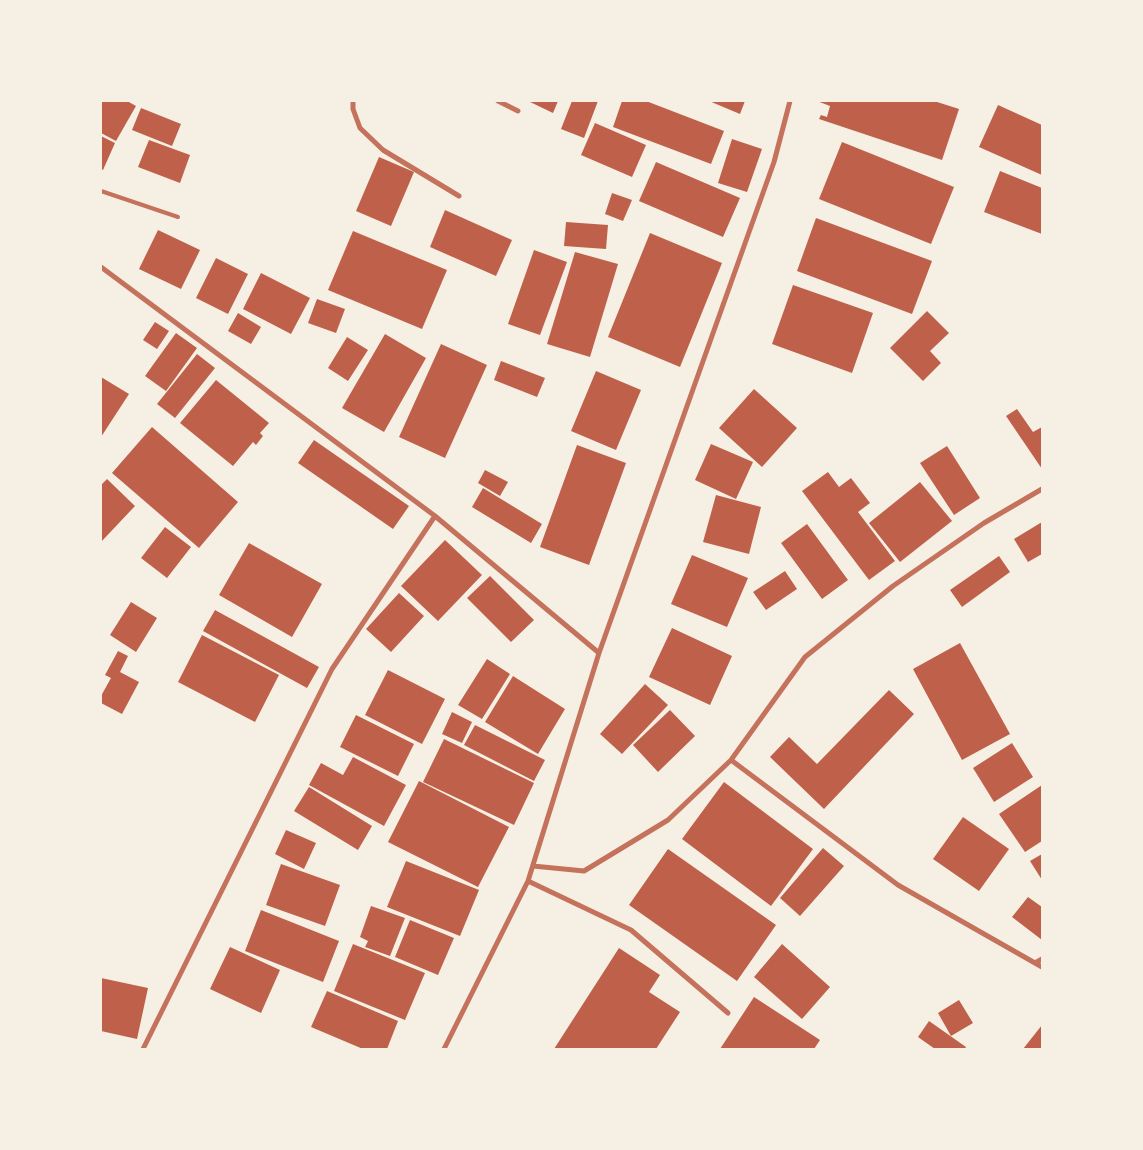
<!DOCTYPE html>
<html>
<head>
<meta charset="utf-8">
<style>
  body { margin:0 }
  #map { position:relative; width:1143px; height:1150px; overflow:hidden; background:#f6efe4; font-family:"Titillium Web",sans-serif }
  canvas { display:block }
  .frame { position:absolute; inset:0; border:102px solid #f6efe4; pointer-events:none }
</style>
</head>
<body>
<div id="map">
<canvas width="1143" height="1150"></canvas>
<div class="frame"></div>
</div>
<script>
const ctx = document.querySelector('canvas').getContext('2d');
ctx.lineJoin = 'round';
function paint(path, color) { ctx.fillStyle = color; ctx.fill(path, 'evenodd'); }
const poly = rows => new Path2D(rows.map(r => 'M' + r).join(''));
function strokePath(path, color, width, dash) { ctx.strokeStyle = color; ctx.lineWidth = width; ctx.lineCap = dash ? 'butt' : 'round'; ctx.setLineDash(dash || []); ctx.stroke(path); }
paint(poly([
  [101,101,127,101,136,106,116,141,101,133],
  [528,101,558,101,553,113],
  [572,101,598,101,584,138,561,129],
  [622,101,646,101,724,131,711,164,613,127],
  [709,101,745,101,740,114],
  [817,101,934,101,959,109,942,160,819,119,821,115,827,117,830,106],
  [998,105,1042,125,1042,175,979,147],
  [141,108,181,124,172,146,132,130],
  [595,123,646,145,632,177,581,155],
  [101,136,115,143,103,170,101,169],
  [732,139,762,149,747,192,718,183],
  [149,140,190,155,180,183,138,167],
  [842,142,954,187,931,244,819,199],
  [379,157,414,172,391,226,356,211],
  [656,162,740,198,723,237,639,201],
  [1000,171,1042,188,1042,234,984,212],
  [612,193,632,200,623,221,605,214],
  [445,210,512,240,496,276,430,247],
  [816,218,932,261,912,314,797,271],
  [566,222,608,225,606,249,564,246],
  [158,230,200,250,181,289,139,269],
  [353,231,447,270,422,329,328,290],
  [650,233,722,263,680,367,608,337],
  [534,250,567,262,540,335,508,324],
  [575,252,618,264,590,357,547,344],
  [216,258,248,274,228,314,196,298],
  [261,273,310,298,291,334,243,309],
  [793,285,873,313,852,373,772,344],
  [317,299,345,309,336,333,308,323],
  [927,311,949,333,930,351,941,363,923,381,890,348],
  [238,313,261,327,251,344,228,331],
  [155,322,169,331,157,349,143,340],
  [176,333,197,348,166,391,145,376],
  [385,334,426,358,384,432,342,408],
  [347,337,368,350,348,381,328,368],
  [441,344,487,365,445,458,399,437],
  [197,354,215,368,175,418,157,404],
  [501,361,545,378,537,397,494,380],
  [596,371,641,390,616,450,571,431],
  [101,377,129,394,101,437],
  [216,380,269,423,260,433,263,436,256,445,253,442,233,466,180,423],
  [754,389,797,428,762,467,719,428],
  [1017,409,1033,432,1042,427,1042,469,1006,416],
  [152,427,238,502,199,548,112,473],
  [314,440,409,506,393,529,298,463],
  [711,444,753,462,736,499,695,480],
  [577,445,626,463,589,565,540,547],
  [947,446,980,498,954,515,920,463],
  [485,470,508,482,500,496,478,483],
  [828,472,839,487,851,478,870,503,858,512,895,561,869,580,802,491],
  [107,479,135,506,101,542,101,485],
  [920,482,952,521,900,562,869,523],
  [483,488,542,524,531,543,472,507],
  [716,495,761,507,749,554,703,542],
  [1042,522,1042,554,1028,562,1014,539],
  [807,524,848,580,822,599,781,543],
  [165,527,191,547,167,578,141,558],
  [445,540,482,575,438,621,401,586],
  [249,543,322,584,292,637,219,595],
  [692,555,748,578,727,627,671,604],
  [999,556,1010,572,962,607,950,590],
  [785,571,797,589,766,610,753,592],
  [490,576,534,620,511,642,467,598],
  [399,593,424,616,391,652,366,629],
  [131,602,157,618,136,652,110,635],
  [215,610,319,667,307,688,203,631],
  [672,628,732,656,710,705,649,677],
  [202,635,279,675,255,722,178,682],
  [960,643,1010,734,962,760,913,669],
  [118,651,128,656,120,672,139,682,122,714,101,703,101,696,111,678,105,675],
  [487,659,510,674,482,719,458,705],
  [388,670,445,699,422,744,365,715],
  [513,676,565,709,538,754,485,722],
  [645,684,668,705,622,754,600,734],
  [889,690,914,714,824,809,770,757,789,737,817,764],
  [670,710,695,736,658,772,633,745],
  [452,712,472,722,462,743,442,734],
  [356,715,414,744,398,776,340,747],
  [475,725,545,760,534,781,464,745],
  [444,739,534,783,514,825,423,782],
  [1012,743,1033,777,994,802,973,768],
  [353,757,406,785,384,826,309,785,321,763,343,775],
  [419,781,509,827,478,887,388,842],
  [724,782,813,849,771,906,682,839],
  [1042,785,1042,841,1025,852,999,814],
  [309,787,372,826,358,850,294,811],
  [963,817,1009,849,979,891,933,859],
  [286,830,316,843,304,869,275,854],
  [823,848,844,866,800,916,780,898],
  [668,849,776,925,737,981,629,905],
  [1042,854,1042,880,1030,861],
  [406,861,479,890,460,936,387,907],
  [281,864,340,885,325,926,266,905],
  [1028,897,1042,907,1042,940,1012,917],
  [371,906,405,918,390,956,365,947,368,941,360,937],
  [261,910,339,941,323,982,245,951],
  [410,920,454,938,438,975,395,957],
  [353,944,425,973,405,1020,334,991],
  [782,944,830,987,802,1019,754,977],
  [230,947,280,970,261,1013,210,989],
  [619,948,660,975,649,992,680,1012,656,1049,554,1049],
  [101,978,148,988,137,1039,101,1031],
  [327,991,398,1021,387,1049,363,1049,311,1027],
  [754,997,820,1040,814,1049,720,1049],
  [959,1000,973,1023,951,1036,938,1013],
  [929,1021,966,1047,965,1049,935,1049,918,1037],
  [1042,1025,1042,1049,1023,1049]
]), '#bf614a');
strokePath(poly([
  [101,191,178,217]
]), '#c5725c', 4);
strokePath(poly([
  [353,101,353,109,360,128,383,150,459,196],
  [498,101,518,111],
  [101,267,435,516,599,653],
  [731,760,898,885,1042,967],
  [533,866,584,871,668,820,731,760,805,657,893,586,984,523,1042,489],
  [528,881,631,930,728,1013],
  [1035,963,1042,959],
  [143,1049,332,669,435,516],
  [444,1049,528,881,599,653,774,162,790,101]
]), '#c5725c', 5);
</script>
</body>
</html>
